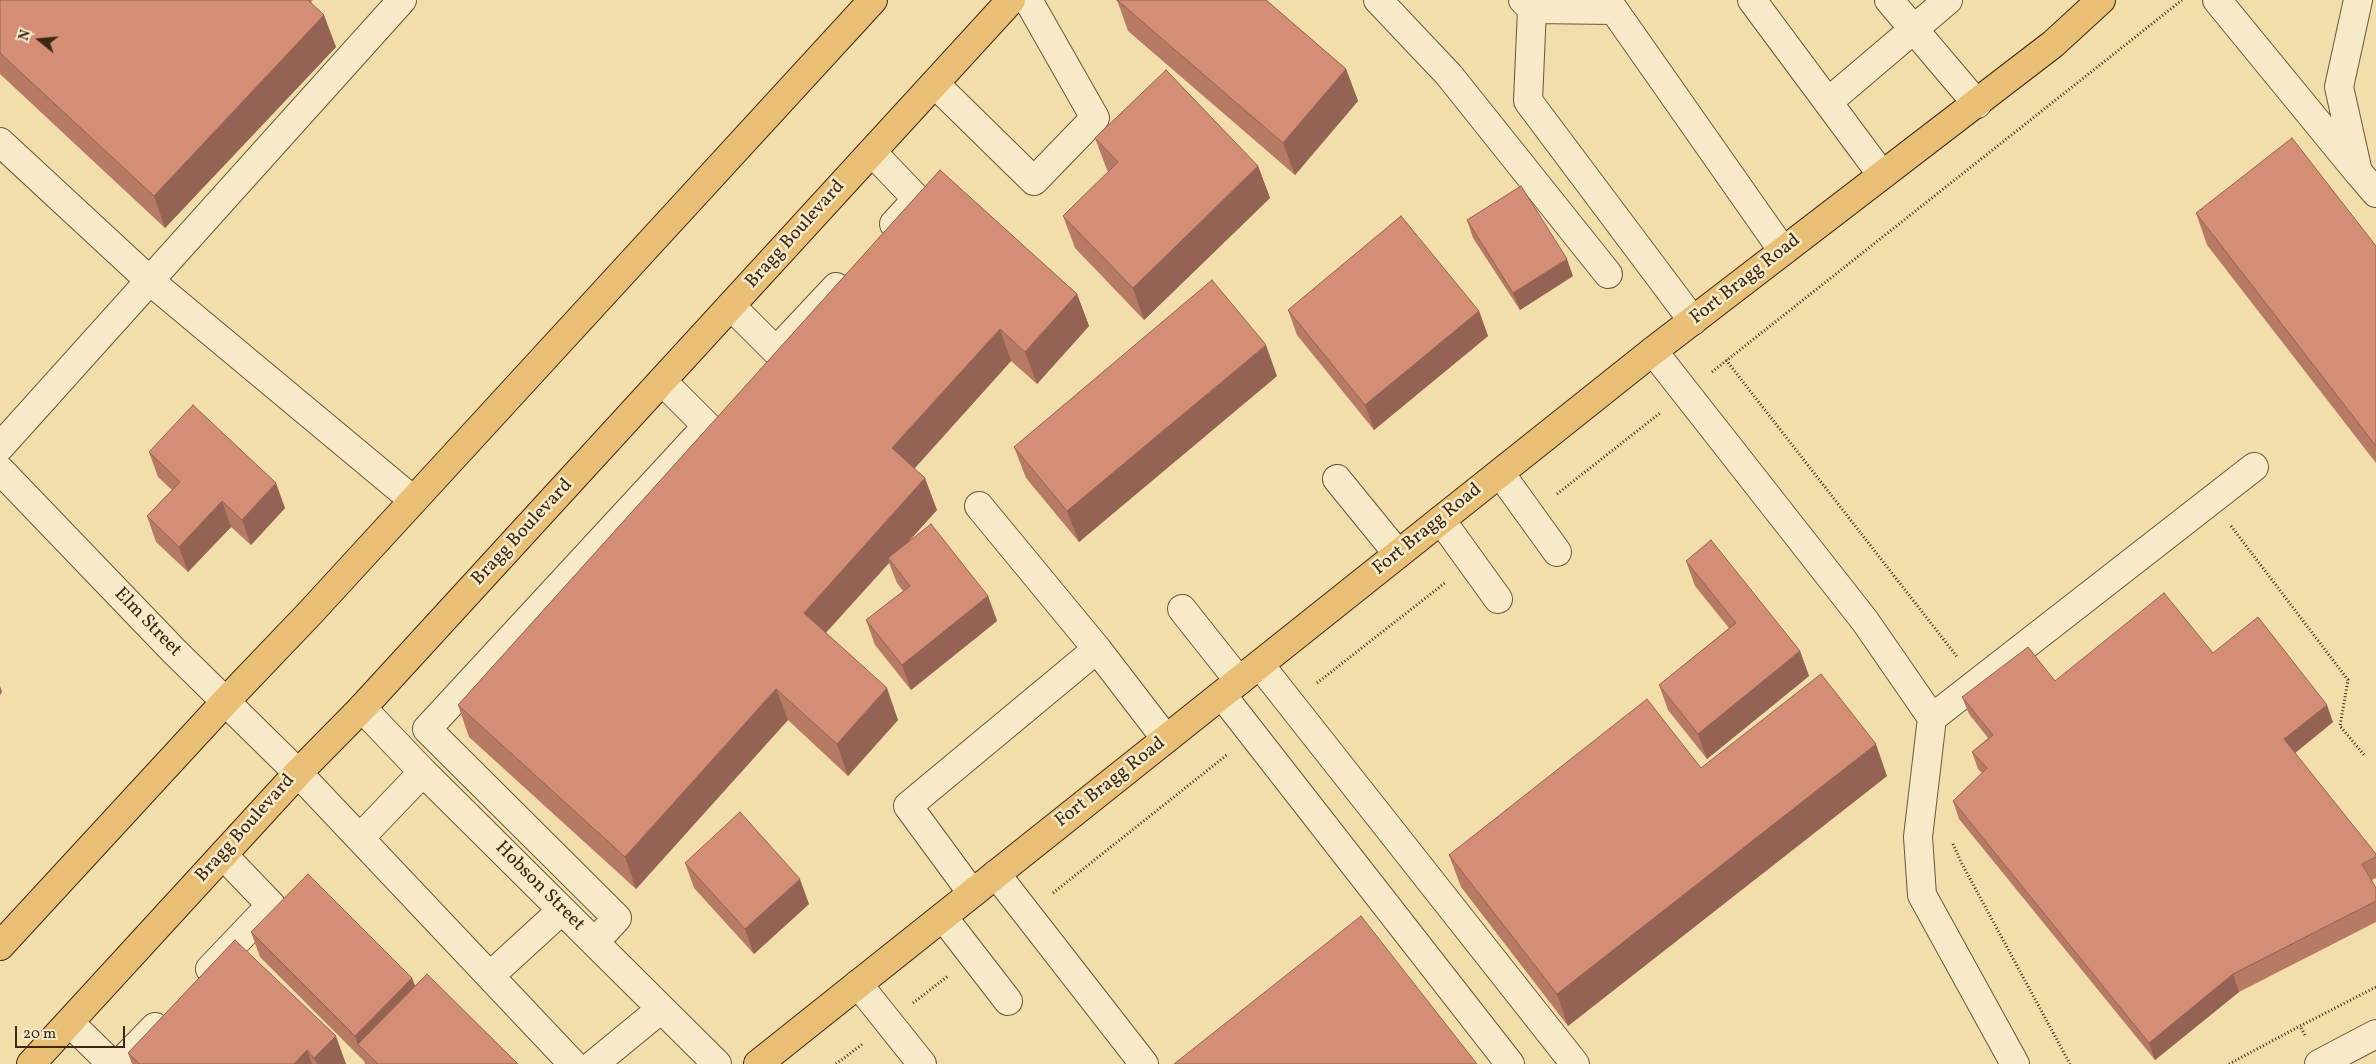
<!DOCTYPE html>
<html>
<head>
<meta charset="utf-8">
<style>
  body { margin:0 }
  #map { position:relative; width:2376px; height:1064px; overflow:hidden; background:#f2deab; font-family:Vollkorn,serif }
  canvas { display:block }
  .north { position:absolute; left:15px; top:15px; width:50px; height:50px; -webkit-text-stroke:4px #f7eac8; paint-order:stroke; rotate:287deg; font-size:14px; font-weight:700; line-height:20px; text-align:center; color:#3d2813 }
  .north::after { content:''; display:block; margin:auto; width:18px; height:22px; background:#3d2813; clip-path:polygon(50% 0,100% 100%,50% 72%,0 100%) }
  .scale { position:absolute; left:15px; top:1026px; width:110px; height:22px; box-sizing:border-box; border:2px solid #3d2813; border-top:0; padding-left:6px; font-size:15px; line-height:18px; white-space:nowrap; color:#3d2813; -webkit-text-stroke:4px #f7eac8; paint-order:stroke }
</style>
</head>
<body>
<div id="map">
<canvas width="2376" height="1064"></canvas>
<div class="north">N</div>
<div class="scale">20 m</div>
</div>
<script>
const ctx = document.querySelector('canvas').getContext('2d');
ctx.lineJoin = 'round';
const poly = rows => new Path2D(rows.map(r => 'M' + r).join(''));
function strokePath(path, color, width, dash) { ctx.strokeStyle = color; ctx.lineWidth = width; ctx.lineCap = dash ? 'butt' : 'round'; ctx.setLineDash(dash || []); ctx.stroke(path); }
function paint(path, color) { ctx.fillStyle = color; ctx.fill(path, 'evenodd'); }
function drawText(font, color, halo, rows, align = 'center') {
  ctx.font = font + ' Vollkorn,serif'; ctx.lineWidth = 5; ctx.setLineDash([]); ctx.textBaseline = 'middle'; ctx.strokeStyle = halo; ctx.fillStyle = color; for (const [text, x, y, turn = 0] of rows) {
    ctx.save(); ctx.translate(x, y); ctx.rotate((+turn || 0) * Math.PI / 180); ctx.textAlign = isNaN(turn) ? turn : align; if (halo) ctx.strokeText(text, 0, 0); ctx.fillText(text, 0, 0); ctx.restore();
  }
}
const minor = poly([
  [1378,0,1449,75,1608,274],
  [1523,0,1532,9,1528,101,1693,321],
  [1752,0,1882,175],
  [1889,0,1977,104],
  [2217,0,2358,172],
  [2358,0,2339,87,2358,172,2376,193],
  [1532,9,1614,10,1783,251],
  [935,84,1034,181,1095,118,1028,0],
  [1828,102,1948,0],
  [0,142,150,281,413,500],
  [872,152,917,199,894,224],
  [731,306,776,351,836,287],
  [1653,351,1865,621,1932,718,1918,837,1922,895,2015,1064],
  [0,447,402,0],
  [0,470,173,650,298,773,573,1064],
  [1500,473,1557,552],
  [1337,479,1398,554],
  [1441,520,1498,599],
  [1182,609,1239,681],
  [1097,649,1166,739],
  [1260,665,1575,1064],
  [1222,695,1510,1064],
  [362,708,423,772,717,1064],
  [1932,718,2254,467],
  [360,838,423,772],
  [996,874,1144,1064],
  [972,893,908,806,1097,649,979,506],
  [943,917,1008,1001],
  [595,942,617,918,427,729,707,426,662,381],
  [210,969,271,905,223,855],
  [491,975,562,910],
  [858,984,922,1064],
  [70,1023,112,1064],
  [119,1064,155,1027],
  [594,1064,661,1009],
  [2319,1064,2376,1034]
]);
const major = poly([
  [0,946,225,702,310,613,873,0],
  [31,1064,298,773,362,708,1011,0],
  [758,1064,1653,351,2053,44,2101,0]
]);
strokePath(minor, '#6a5639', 30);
strokePath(major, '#3d2813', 30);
strokePath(poly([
  [1726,360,1958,658],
  [1712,372,2182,0],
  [1557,494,1660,413],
  [2231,526,2348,680,2340,726,2365,756],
  [1317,683,1446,582],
  [1953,844,1961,862,2070,1064],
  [1053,893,1228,754],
  [913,1003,948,976],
  [2305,1035,2300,1026,2376,987],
  [836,1064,864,1043],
  [2229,1064,2300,1026]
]), '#3d2813', 3, [1, 2.5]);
strokePath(minor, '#f7eac8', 28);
strokePath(major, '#e9bf76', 28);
paint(poly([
  [0,0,313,0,311,2,336,47,165,228,0,74],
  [1117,0,1266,0,1346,69,1358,101,1295,175,1128,31],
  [1095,138,1258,166,1270,198,1144,320,1075,248,1063,216,1109,172,1107,170],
  [940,170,1077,294,1089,326,1037,384,1011,361,915,468,937,510,909,541,988,596,997,621,911,690,875,645,866,620,903,591,897,583,889,563,826,633,898,720,848,776,788,720,636,889,469,737,458,705],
  [2196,213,2376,246,2376,463,2207,245],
  [1467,220,1573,276,1520,310,1473,238],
  [1288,310,1479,311,1488,336,1374,430,1297,335],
  [1277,376,1079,542,1026,478,1014,447],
  [149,452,285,508,251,545,231,527,188,572,156,542,147,516,172,490,158,477],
  [1686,561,1800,651,1809,676,1707,759,1668,710,1659,685,1729,628,1695,586],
  [2213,653,2333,722,2295,753,2376,854,2376,878,2372,880,2376,888,2376,922,2239,992,2155,1060,1959,819,1953,801,1982,773,1978,769,1972,752,1988,738,1969,714,1962,697,2055,681],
  [1701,768,1887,776,1568,1026,1461,887,1449,855],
  [685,863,809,904,754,954,694,888],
  [251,932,412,978,415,986,518,1064,365,1064,364,1061,260,957],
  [235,940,346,1064,132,1064,128,1053]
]), '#b67a65');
paint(poly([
  [324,15,336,47,165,228,154,196],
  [1346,69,1358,101,1295,175,1283,143],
  [1258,166,1270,198,1144,320,1133,288],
  [1567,259,1573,276,1520,310,1513,293],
  [1077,294,1089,326,1037,384,1025,352],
  [1479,311,1488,336,1374,430,1365,405],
  [1000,329,1011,361,904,480,892,448],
  [1266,345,1277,376,1079,542,1067,511],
  [925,478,937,510,890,562,888,558,889,563,815,644,804,613],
  [276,483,285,508,251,545,242,520],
  [222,501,231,527,188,572,179,547],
  [988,596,997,621,911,690,902,665],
  [1800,651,1809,676,1707,759,1698,734],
  [0,686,2,692,0,695],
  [887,688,898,720,848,776,837,744],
  [776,689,788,720,636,889,625,857],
  [2327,705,2333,722,2290,757,2284,739],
  [1876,744,1887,776,1568,1026,1557,994],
  [800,879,809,904,754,954,745,929],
  [2233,974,2239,992,2155,1060,2149,1043],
  [412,978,422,1004,358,1044,364,1061,355,1036],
  [336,1036,346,1064,317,1064,314,1058],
  [307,1050,312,1064,294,1064]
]), '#946353');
const building = poly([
  [0,0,308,0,324,15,154,196,0,53,0,0],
  [1117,0,1266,0,1346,69,1283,143,1117,0],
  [1166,70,1258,166,1133,288,1063,216,1118,162,1095,138,1166,70],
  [2292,138,2376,246,2376,446,2196,213,2292,138],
  [940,170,1077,294,1025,352,1000,329,892,448,925,478,804,613,887,688,837,744,776,689,625,857,458,705,940,170],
  [1521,186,1567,259,1513,293,1467,220,1521,186],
  [1401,216,1479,311,1365,405,1288,310,1401,216],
  [1212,280,1266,345,1067,511,1014,447,1212,280],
  [193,405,276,483,242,520,222,501,179,547,147,516,180,482,149,452,193,405],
  [931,524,988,596,902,665,866,620,910,586,888,558,931,524],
  [1711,540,1800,651,1698,734,1659,685,1736,623,1686,561,1711,540],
  [2164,593,2213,653,2258,617,2327,705,2284,739,2376,854,2376,857,2362,864,2376,888,2376,901,2233,974,2149,1043,1953,801,1987,768,1972,752,1993,735,1962,697,2028,647,2055,681,2164,593],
  [1821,674,1876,744,1557,994,1449,855,1647,699,1701,768,1821,674],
  [740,812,800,879,745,929,685,863,740,812],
  [308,874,412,978,355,1036,251,932,308,874],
  [1361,916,1477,1064,1174,1064,1361,916],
  [235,940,336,1036,314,1058,307,1050,294,1064,140,1064,128,1053,235,940],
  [427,974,518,1064,378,1064,358,1044,427,974]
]);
paint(building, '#d48e76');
strokePath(building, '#946353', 1);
drawText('19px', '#3d2813', '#f7eac8', [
  ["Bragg Boulevard",796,235,-48],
  ["Fort Bragg Road",1746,280,-38],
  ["Fort Bragg Road",1428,530,-39],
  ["Bragg Boulevard",523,533,-47],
  ["Elm Street",147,623,46],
  ["Fort Bragg Road",1111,783,-38],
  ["Bragg Boulevard",246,829,-48],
  ["Hobson Street",539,887,45]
]);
</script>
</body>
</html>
